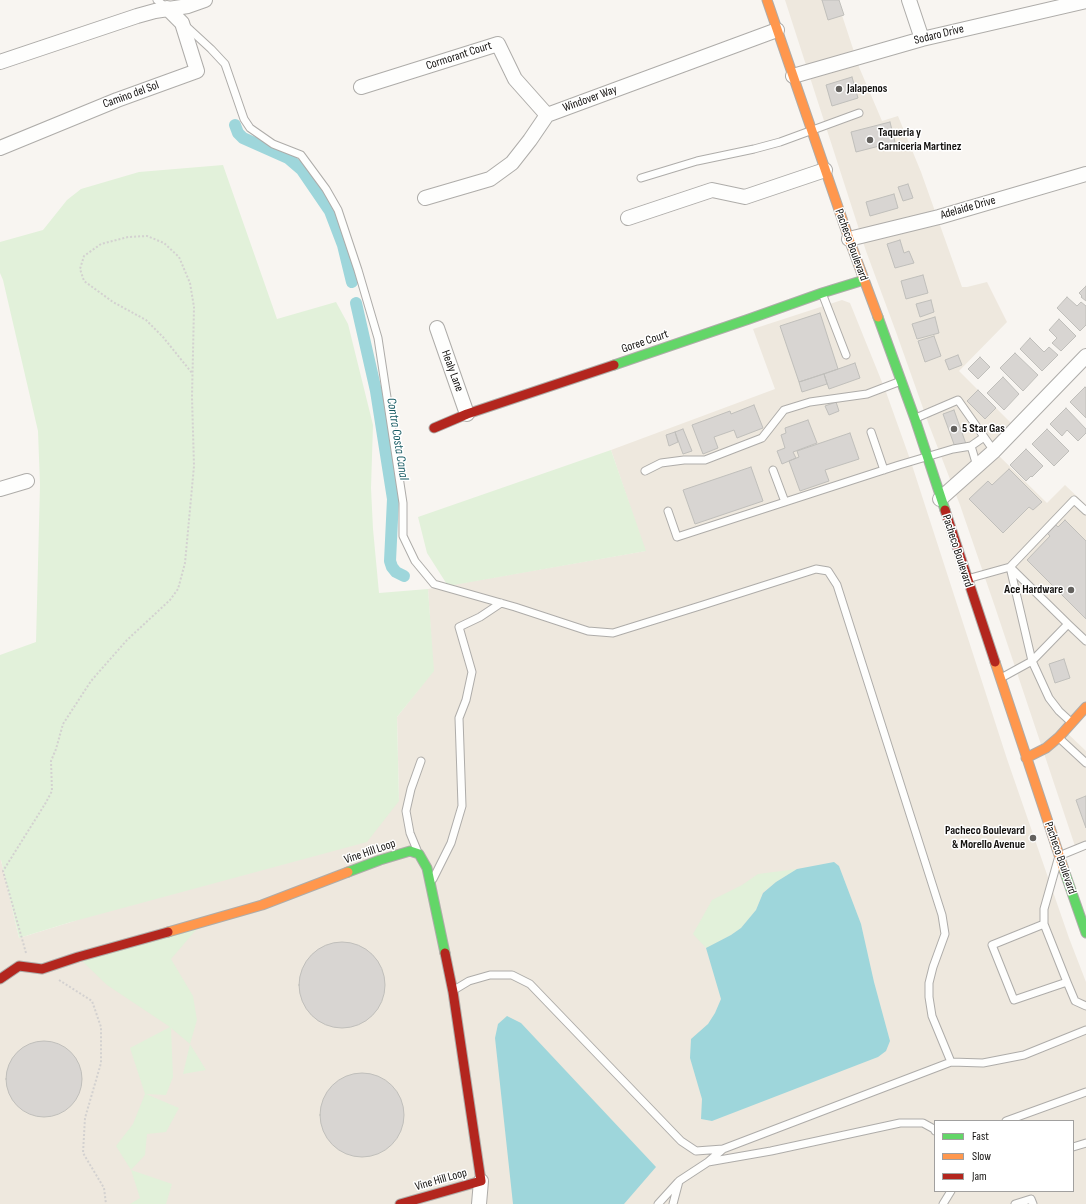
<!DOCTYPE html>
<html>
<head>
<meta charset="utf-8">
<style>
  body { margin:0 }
  #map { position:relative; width:1086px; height:1204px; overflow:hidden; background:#f8f5f1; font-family:"Sofia Sans Condensed",sans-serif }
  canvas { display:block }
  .legend { position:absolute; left:934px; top:1120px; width:140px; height:72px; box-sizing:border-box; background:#fff; border:1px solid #a1a09f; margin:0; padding:5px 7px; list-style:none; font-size:12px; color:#13110f }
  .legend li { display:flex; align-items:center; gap:8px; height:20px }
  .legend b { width:20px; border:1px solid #a1a09f }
</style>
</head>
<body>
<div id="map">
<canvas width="1086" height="1204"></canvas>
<ul class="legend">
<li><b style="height:5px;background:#63d668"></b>Fast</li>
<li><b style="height:5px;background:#ff974d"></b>Slow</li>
<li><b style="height:5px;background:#b3261e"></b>Jam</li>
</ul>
</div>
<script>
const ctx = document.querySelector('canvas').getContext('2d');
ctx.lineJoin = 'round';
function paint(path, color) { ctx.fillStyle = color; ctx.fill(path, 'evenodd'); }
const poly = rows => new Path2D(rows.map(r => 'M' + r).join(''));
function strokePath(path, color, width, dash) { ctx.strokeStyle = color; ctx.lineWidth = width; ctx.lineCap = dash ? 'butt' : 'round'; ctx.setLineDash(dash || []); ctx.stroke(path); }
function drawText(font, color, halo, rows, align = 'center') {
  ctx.font = font + ' "Sofia Sans Condensed",sans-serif'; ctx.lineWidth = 3; ctx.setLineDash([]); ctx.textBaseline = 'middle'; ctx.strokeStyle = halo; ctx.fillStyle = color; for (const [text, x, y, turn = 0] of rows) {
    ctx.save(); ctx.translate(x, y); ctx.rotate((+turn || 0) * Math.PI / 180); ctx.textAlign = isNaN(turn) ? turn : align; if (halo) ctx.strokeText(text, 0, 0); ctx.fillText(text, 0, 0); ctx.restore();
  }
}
paint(poly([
  [785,0,837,0,859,67,882,121,898,116,921,172,962,287,967,287,987,282,1007,322,959,371,1016,428,994,451,1047,503,1065,485,1086,505,1086,707,1065,731,1086,751,1086,841,1075,846,994,604,960,505,929,425,896,332,866,251],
  [842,300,850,303,886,392,911,462,1007,759,1069,938,1086,982,1086,1204,0,1204,0,860,1,860,19,938,71,922,399,801,397,717,433,671,428,589,645,551,611,450,775,389,753,329],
  [935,1121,1073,1121,1073,1191,935,1191]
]), '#eee8de');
paint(poly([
  [223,165,277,319,336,302,348,324,373,425,371,488,373,529,379,593,428,589,434,671,397,717,399,801,367,842,71,922,19,938,1,860,0,860,0,655,36,642,40,485,38,431,3,280,0,273,0,242,43,230,67,200,81,189,139,172],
  [611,450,646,551,448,586,427,553,418,517],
  [797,869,776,882,763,892,756,910,741,928,731,935,706,948,693,934,712,900,742,885,758,874],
  [202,923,171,959,193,996,197,1020,190,1044,206,1070,183,1074,190,1044,171,1028,173,1077,166,1095,146,1094,179,1108,166,1132,147,1134,145,1155,131,1170,172,1184,166,1204,130,1204,140,1198,131,1170,116,1146,133,1124,145,1094,130,1048,170,1027,107,985,78,957]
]), '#e2f1da');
paint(poly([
  [834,862,839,866,861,924,874,982,890,1041,886,1051,878,1057,712,1121,701,1119,702,1099,690,1058,691,1039,708,1024,715,1013,721,999,706,948,731,935,741,928,756,910,763,893,776,882,797,869],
  [507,1016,521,1023,656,1167,624,1204,513,1204,495,1038,498,1024]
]), '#9ed6db');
strokePath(poly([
  [235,125,238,133,243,138,288,158,302,170,330,211,343,245,352,282],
  [356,303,376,391,393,499,390,561,392,567,396,572,404,576]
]), '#9ed6db', 12);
const building = poly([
  [822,0,839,0,844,15,828,20,822,0],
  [852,77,858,98,832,106,826,85,852,77],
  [890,122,895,142,856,152,851,132,890,122],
  [908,184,913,198,903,201,898,187,908,184],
  [894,194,898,208,870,216,866,202,894,194],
  [900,240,904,253,909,251,914,263,895,268,887,244,900,240],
  [923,275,928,293,906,299,901,281,923,275],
  [1086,286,1086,301,1081,297,1082,296,1079,293,1086,286],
  [1067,297,1077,306,1081,302,1086,306,1086,325,1080,331,1057,308,1067,297],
  [931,300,934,312,920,317,916,304,931,300],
  [820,313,838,369,799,382,780,326,820,313],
  [935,317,939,333,917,339,912,324,935,317],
  [1059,319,1076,336,1061,351,1052,343,1057,338,1049,330,1059,319],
  [934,336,941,356,925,362,918,341,934,336],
  [1030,338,1044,352,1049,347,1058,355,1042,371,1020,349,1030,338],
  [1015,353,1038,375,1023,391,1000,368,1015,353],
  [958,355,962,365,949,370,945,360,958,355],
  [980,357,990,367,978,379,968,369,980,357],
  [855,363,860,378,829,389,824,374,855,363],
  [824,374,827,384,802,392,799,382,824,374],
  [1003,377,1019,394,1004,410,987,393,1003,377],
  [1085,387,1086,388,1086,418,1070,402,1085,387],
  [978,390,996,408,985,419,967,401,978,390],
  [836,402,839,411,829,415,825,406,836,402],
  [754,405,763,428,737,438,734,430,714,437,718,448,703,454,692,425,730,411,731,414,754,405],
  [1066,408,1086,429,1086,433,1078,441,1067,430,1062,436,1050,424,1066,408],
  [954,410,966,444,955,447,943,414,954,410],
  [808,420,817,443,793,452,796,458,782,464,777,451,785,448,781,435,786,433,785,428,808,420],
  [683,429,692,451,683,454,675,432,683,429],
  [1047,429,1069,451,1054,466,1032,444,1047,429],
  [675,432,678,442,669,446,666,435,675,432],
  [850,433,859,459,825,470,829,481,800,491,789,461,799,457,797,451,850,433],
  [1026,449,1043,466,1032,477,1031,476,1026,481,1010,465,1026,449],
  [751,467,763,501,695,524,683,490,751,467],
  [1009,469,1042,502,1033,510,1029,507,1003,533,969,499,988,481,992,485,1009,469],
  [1065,520,1086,541,1086,619,1027,560,1050,536,1046,532,1055,524,1058,527,1065,520],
  [1064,659,1070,678,1055,683,1049,664,1064,659],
  [1086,796,1086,828,1076,800,1086,796],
  '299 985a43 43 0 1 1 86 0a43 43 0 1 1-86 0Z',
  '6 1079a38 38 0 1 1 76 0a38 38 0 1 1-76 0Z',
  '320 1115a42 42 0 1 1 84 0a42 42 0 1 1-84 0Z'
]);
paint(building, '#d8d5d2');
strokePath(building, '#c0bfbb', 1);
const lane = poly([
  [157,0,167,8],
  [186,26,211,49,225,64,244,119,250,128,273,144,301,155,326,189,338,210,358,270,378,338,403,503,403,536,415,561,434,584,515,607,588,631,613,633,703,605,816,569,828,571,837,585,942,915,945,934,933,967,929,983,929,997,932,1016,951,1062],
  [641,178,697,161,754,149,780,142,859,113],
  [822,293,846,355],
  [916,418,958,400,994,451],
  [871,432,884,470],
  [971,446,984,437],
  [773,470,785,502],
  [645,471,661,463,684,460,705,460,762,438,784,410,810,402,867,394,901,381],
  [668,511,677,537,899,465,953,449,971,446,977,466],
  [967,579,1010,567,1074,500,1086,511],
  [1068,624,1010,567,1032,661,1049,698,1059,711,1072,723],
  [1001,678,1032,661,1068,624,1086,641],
  [1059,738,1086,763],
  [417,850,410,833,406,811,411,789,421,761],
  [433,879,451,843,462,806,459,718,466,700,472,672,459,627,480,617,501,603],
  [1044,924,1067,982,1014,1000,992,945,1044,924,1044,909,1059,856,1086,845],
  [1067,982,1075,1001,1086,1006],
  [454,990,469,981,490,975,512,975,530,984,681,1141,696,1151,723,1149,951,1062,983,1063,1024,1055,1086,1030],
  [1006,1121,1086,1092],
  [1073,1147,1086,1143],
  [708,1162,771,1151,900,1123,923,1123,934,1129,935,1131],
  [658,1204,678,1182],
  [673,1204,679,1181,708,1162,723,1149],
  [943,1204,951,1191],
  [1015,1204,1031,1199,1033,1204]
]);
const street = poly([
  [909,0,922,39],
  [0,62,137,16,155,11,188,6,205,0],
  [793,76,922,39,1086,1],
  [361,87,498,44,515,79,547,115],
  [0,148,117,100,197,71,182,23,167,8],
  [425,198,490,179,512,163,530,140,547,115,777,30],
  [628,218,712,190,745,197,825,170],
  [849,239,939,217,1086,174],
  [437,328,467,414],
  [0,489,27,481],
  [940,499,994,451,1086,356],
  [479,1204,481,1181]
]);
const fast = poly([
  [878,317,915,419,945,510],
  [614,365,749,319,822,293,864,280],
  [1064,870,1086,933],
  [348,872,380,860,410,851,419,854,427,868,445,953]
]);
const slow = poly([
  [767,0,849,239,878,317],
  [995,662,1064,870],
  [1026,758,1046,748,1059,737,1086,707],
  [168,932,262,905,348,872]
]);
const jam = poly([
  [434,428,467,414,614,365],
  [945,510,995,662],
  [0,979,19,966,42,969,78,957,168,932],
  [400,1204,481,1181,453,992,445,953]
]);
strokePath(lane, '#aeaca9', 9);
strokePath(street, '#aeaca9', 16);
strokePath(fast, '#aeaca9', 11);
strokePath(slow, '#aeaca9', 11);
strokePath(jam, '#aeaca9', 11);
strokePath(poly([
  [26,953,3,871,45,804,52,791,51,761,56,749,63,724,91,681,127,640,170,600,178,589,185,563,194,466,192,397,194,307,190,283,179,257,164,243,147,236,128,237,101,244,84,256,80,269,84,281,113,302,146,320,163,337,192,373],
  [59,980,92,1001,101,1027,101,1063,85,1118,83,1153,104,1188,106,1204]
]), '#d3d1d0', 2, [2, 2]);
strokePath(lane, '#fefefd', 7);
strokePath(street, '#fefefd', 14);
strokePath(fast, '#63d668', 9);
strokePath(slow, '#ff974d', 9);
strokePath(jam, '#b3261e', 9);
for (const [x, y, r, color] of [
  [839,89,4,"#63615e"],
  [870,140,4,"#63615e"],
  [954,429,4,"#63615e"],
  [1071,590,4,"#63615e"],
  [1033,838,4,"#63615e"]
]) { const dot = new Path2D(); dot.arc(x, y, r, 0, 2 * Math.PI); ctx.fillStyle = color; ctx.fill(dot); strokePath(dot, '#fff', 1.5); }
drawText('12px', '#13110f', '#fff', [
  ["Sodaro Drive",939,35,-14],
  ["Cormorant Court",459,56,-18],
  ["Camino del Sol",131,95,-20],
  ["Windover Way",590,99,-20],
  ["Adelaide Drive",968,208,-16],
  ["Pacheco Boulevard",851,245,70],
  ["Goree Court",645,342,-19],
  ["Healy Lane",452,371,70],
  ["Pacheco Boulevard",957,551,72],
  ["Vine Hill Loop",370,852,-19],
  ["Pacheco Boulevard",1060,858,71],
  ["Vine Hill Loop",441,1180,-16]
]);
drawText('bold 12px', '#13110f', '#fff', [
  ["Jalapenos",847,89],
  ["Taqueria y",878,133],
  ["Carniceria Martinez",878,147],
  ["5 Star Gas",962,429],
  ["Ace Hardware",1063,590,"right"],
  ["Pacheco Boulevard",1025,831,"right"],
  ["& Morello Avenue",1025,845,"right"]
], 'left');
drawText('italic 13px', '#155961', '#fff', [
  ["Contra Costa Canal",397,439,81]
]);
</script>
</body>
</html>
